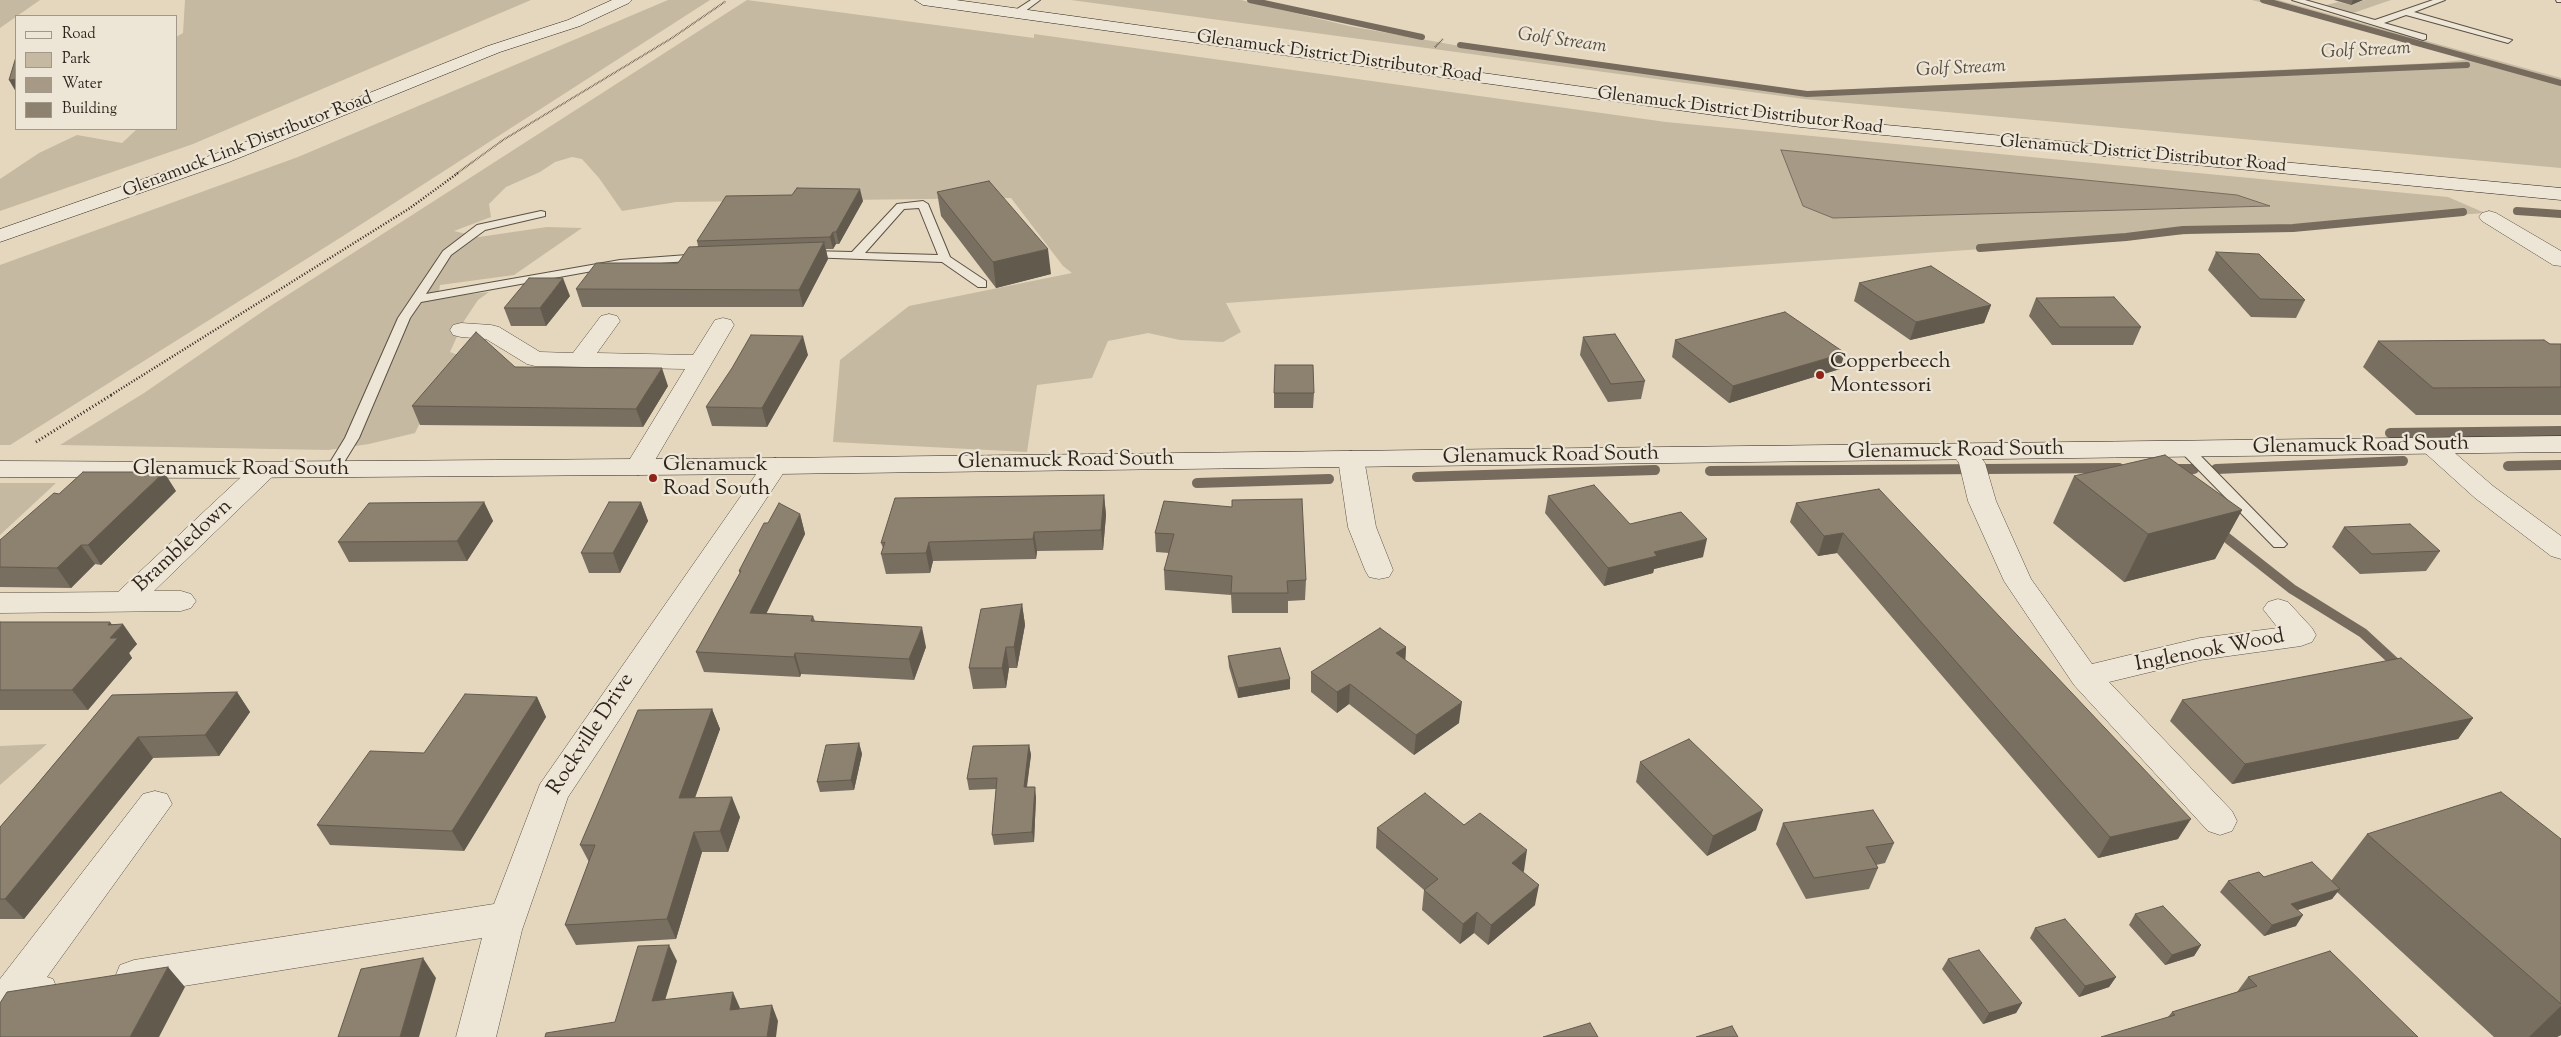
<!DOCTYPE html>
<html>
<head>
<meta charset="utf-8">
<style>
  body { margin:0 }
  #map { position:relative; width:2561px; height:1037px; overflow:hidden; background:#e4d7be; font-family:"Sorts Mill Goudy",serif }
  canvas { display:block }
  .legend { position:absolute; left:15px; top:15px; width:162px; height:115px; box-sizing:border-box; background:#ede5d5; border:1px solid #a1988b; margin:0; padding:6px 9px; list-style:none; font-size:15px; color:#2e241c }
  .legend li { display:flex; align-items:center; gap:10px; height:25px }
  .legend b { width:25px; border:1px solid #a1988b }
</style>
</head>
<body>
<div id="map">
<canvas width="2561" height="1037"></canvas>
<ul class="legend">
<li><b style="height:6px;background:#ede5d5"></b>Road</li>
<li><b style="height:14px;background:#c5b9a2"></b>Park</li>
<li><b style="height:14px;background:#a69a87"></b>Water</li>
<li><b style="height:14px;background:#8d8170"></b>Building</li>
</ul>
</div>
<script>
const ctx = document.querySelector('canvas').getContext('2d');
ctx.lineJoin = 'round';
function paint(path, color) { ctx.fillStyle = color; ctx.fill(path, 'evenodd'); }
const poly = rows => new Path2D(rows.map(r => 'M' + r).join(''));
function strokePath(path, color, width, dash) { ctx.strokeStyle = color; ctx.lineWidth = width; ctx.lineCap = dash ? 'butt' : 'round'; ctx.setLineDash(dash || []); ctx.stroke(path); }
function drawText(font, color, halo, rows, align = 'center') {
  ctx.font = font + ' "Sorts Mill Goudy",serif'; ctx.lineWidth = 4.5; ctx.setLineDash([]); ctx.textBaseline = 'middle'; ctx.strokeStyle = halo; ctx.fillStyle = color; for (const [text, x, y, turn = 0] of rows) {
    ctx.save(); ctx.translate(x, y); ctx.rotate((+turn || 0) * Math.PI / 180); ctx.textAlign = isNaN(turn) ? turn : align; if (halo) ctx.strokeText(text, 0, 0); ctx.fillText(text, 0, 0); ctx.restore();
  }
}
paint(poly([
  [0,0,40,0,0,28],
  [185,0,531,0,193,144,0,211,0,179,39,153,77,135,122,143,137,129,176,129,176,37,183,33],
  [668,0,710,0,343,236,10,445,0,445,0,265,298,157],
  [747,0,1034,38,1034,34,1666,122,2448,197,2485,213,1226,303,1241,332,1223,342,1180,340,1148,333,1108,341,1092,378,1037,385,1027,452,833,442,840,360,909,306,1072,273,1063,266,1011,198,676,202,622,211,599,178,582,159,572,157,555,162,540,172,506,187,489,204,491,217,454,231,479,237,547,227,582,228,514,275,440,285,438,298,489,292,478,300,464,321,450,352,458,355,437,388,415,433,369,444,328,450,60,445,144,393,272,305],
  [1781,150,2237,195,2268,206,1833,218,1803,206],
  [1071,0,1241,0,1349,26,1465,47,1804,95,1804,93,1895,87,2433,63,2474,59,2252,0,2278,0,2561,78,2561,168,1804,99],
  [2365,0,2391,0,2353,13,2323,6,2338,2,2351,5],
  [0,483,56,483,0,535],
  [47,744,0,785,0,746]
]), '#c5b9a2');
const water = poly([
  [1781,150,2237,195,2270,206,1833,218,1803,206,1781,150]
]);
paint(water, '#a69a87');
strokePath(water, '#766b5c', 1);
strokePath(poly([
  [1250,0,1422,37],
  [2263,0,2561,83],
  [1460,45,1807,94,2467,65]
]), '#766b5c', 6);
strokePath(poly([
  [2517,211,2561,214],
  [1980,248,2126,237,2183,230,2293,228,2463,212]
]), '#766b5c', 8);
strokePath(poly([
  [2390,433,2561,431],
  [2508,466,2561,465],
  [2171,469,2194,469],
  [2216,469,2403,461],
  [1710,471,2119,468],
  [1417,477,1655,470],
  [1197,483,1329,479],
  [2217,530,2292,589,2363,633,2401,668]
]), '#766b5c', 10);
const lane = poly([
  [1031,0,1040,0,1020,15,1014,15,1014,11,1031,0],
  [2292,0,2305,0,2375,20,2433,0,2445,0,2414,12,2512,40,2508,43,2406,15,2384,23,2426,35,2426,39,2423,40,2292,0],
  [2556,0,2561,0,2561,2,2557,2,2556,0],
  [923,201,928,204,950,257,986,281,986,287,978,287,942,262,807,257,801,254,807,251,852,252,897,204,923,201],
  [919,208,938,255,865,253,904,209,919,208],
  [541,211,545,212,545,216,485,230,451,255,426,294,620,260,701,254,707,257,701,260,620,266,421,302,410,318,359,438,338,472,328,472,326,469,345,438,398,318,443,251,477,225,541,211],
  [2186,445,2191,446,2284,541,2287,544,2284,547,2274,547,2181,452,2179,449,2181,446,2186,445]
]);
const street = poly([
  [2489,211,2496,213,2561,251,2561,266,2553,265,2482,221,2479,217,2482,213,2489,211],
  [609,314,617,316,620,321,597,353,693,355,715,320,723,318,731,320,734,325,651,467,647,473,638,475,629,473,625,467,685,369,535,366,527,364,486,339,461,337,453,335,450,330,453,325,461,323,491,325,499,327,540,352,573,353,601,316,609,314],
  [2432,438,2441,441,2493,486,2561,536,2561,559,2551,556,2475,498,2423,451,2419,446,2423,441,2432,438],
  [1964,444,1973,447,1985,463,1996,501,2031,579,2092,664,2200,638,2278,628,2263,609,2268,602,2278,599,2288,602,2312,628,2316,635,2312,642,2301,646,2200,660,2109,682,2232,811,2237,821,2232,831,2220,835,2208,831,2074,685,2004,581,1968,501,1959,463,1951,452,1955,447,1964,444],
  [1351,451,1360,453,1364,459,1376,527,1393,570,1389,577,1379,579,1369,577,1365,570,1348,527,1338,459,1342,453,1351,451],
  [775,458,784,460,788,466,568,797,522,930,496,1037,456,1037,482,938,134,994,120,989,115,977,120,965,134,960,494,904,540,784,766,460,775,458],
  [264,462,273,464,277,470,273,476,154,591,181,591,191,594,196,601,191,608,181,611,0,613,0,593,118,592,255,464,264,462],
  [155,791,167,794,172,804,47,977,53,979,58,991,53,1003,10,1013,0,1010,0,979,143,794,155,791]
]);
const secondary = poly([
  [612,0,632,0,629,3,580,26,500,52,229,162,0,242,0,229,215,154,488,46,568,20,612,0],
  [915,0,956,0,1800,117,2561,188,2561,200,1800,127,923,5,915,0],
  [2561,436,2561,452,775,474,216,478,0,477,0,461,216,462,775,458,2561,436]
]);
strokePath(lane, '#5c5144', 2);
strokePath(street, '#5c5144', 1);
strokePath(secondary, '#2e241c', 1);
strokePath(poly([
  [1435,47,1443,39],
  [456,174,503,140,672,38,726,1]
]), '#2e241c', 2, [0.5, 1]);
strokePath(poly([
  [111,395,410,208,458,173]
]), '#2e241c', 2.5, [1, 2]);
strokePath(poly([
  [36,442,113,394]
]), '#2e241c', 3, [1, 2.5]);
paint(lane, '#ede5d5');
paint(street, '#ede5d5');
paint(secondary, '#ede5d5');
paint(poly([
  [2334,0,2363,0,2351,5],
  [937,192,1051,274,996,288,941,216],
  [863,201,839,244,836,244,833,249,826,249,828,259,803,307,582,307,576,289,678,263,698,246,697,241],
  [2216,252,2305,300,2296,318,2251,317,2208,270],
  [1859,283,1991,305,1984,323,1910,340,1854,301],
  [570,296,546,326,511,326,504,308],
  [2036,298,2141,327,2133,345,2052,345,2029,316],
  [1583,337,1645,381,1641,399,1608,402,1580,355],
  [1675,340,1840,369,1729,403,1672,357],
  [2378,341,2561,344,2561,415,2416,415,2363,367],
  [808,355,767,427,712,426,706,407],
  [515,367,668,386,643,427,420,425,412,406],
  [1274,393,1314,393,1313,408,1274,408],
  [2074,476,2242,510,2215,559,2124,582,2053,523],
  [1879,489,2178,839,2098,858,1837,553,1818,556,1790,522,1796,503],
  [176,491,101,565,95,564,71,588,0,587,0,540],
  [1104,495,1106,515,1103,550,1037,551,1036,559,933,561,930,573,886,574,881,554,883,548,881,543],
  [1548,496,1630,524,1703,557,1654,569,1653,573,1604,586,1545,513],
  [1164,501,1306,580,1305,600,1288,601,1288,613,1232,613,1231,595,1165,590,1164,570,1169,553,1156,552,1155,533],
  [484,502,493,521,467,561,349,562,338,542],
  [641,502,648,521,620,573,589,573,581,553],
  [800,514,805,534,766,613,813,616,815,621,926,647,914,680,801,674,800,677,704,672,696,652,740,574,739,571,768,523],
  [2344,527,2440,551,2426,571,2360,574,2332,547],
  [1022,604,1025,625,1017,668,1009,668,1006,688,973,689,969,668],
  [0,622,112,624,137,644,129,653,132,658,88,710,0,710],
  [1406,647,1405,660,1459,723,1414,755,1349,704,1337,713,1311,692,1311,672],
  [1228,656,1290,689,1238,698,1229,667],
  [237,692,250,712,219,756,153,758,24,919,0,919,0,827,34,788,112,695],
  [537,697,546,717,464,851,330,845,317,825,424,753],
  [2182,700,2473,718,2458,739,2232,784,2170,721],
  [712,709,720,729,695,798,740,817,728,852,702,852,676,939,576,945,565,925,589,862,580,845],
  [859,743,862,754,854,790,820,792,817,782],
  [1029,745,1031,755,1027,787,1036,797,1034,842,994,845,992,835,996,789,969,790,967,779],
  [1640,762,1756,830,1707,856,1636,782],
  [1783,823,1894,843,1885,863,1876,865,1878,868,1869,889,1806,899,1776,844],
  [1464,825,1524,871,1523,872,1535,905,1488,945,1474,933,1460,944,1422,910,1424,890,1376,848,1377,828],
  [2367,834,2561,839,2561,1035,2557,1037,2494,1037,2337,892,2332,899,2298,910,2296,926,2264,936,2220,892,2228,881,2264,877,2331,881],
  [2135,914,2201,945,2194,956,2165,965,2129,925],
  [2035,928,2116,977,2109,987,2079,997,2030,938],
  [1948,959,2022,1003,2016,1013,1983,1024,1942,969],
  [2248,977,2418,1037,2168,1017,2172,1012,2237,992]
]), '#796f60');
paint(poly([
  [2353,0,2363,0,2351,5],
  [16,79,16,92,9,80],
  [860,189,863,201,839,244,836,232],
  [833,232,836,244,833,249,830,237],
  [824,242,828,259,803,307,799,290],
  [1048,249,1051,274,996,288,993,262],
  [563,278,570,296,546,326,540,308],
  [1991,305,1984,323,1910,340,1916,322],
  [803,336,808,355,767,427,762,408],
  [1845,353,1840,369,1729,403,1733,386],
  [662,368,668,386,643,427,636,409],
  [164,472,176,491,101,565,88,545],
  [1104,495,1106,515,1103,550,1101,530],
  [484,502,493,521,467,561,457,541],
  [641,502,648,521,620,573,613,553],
  [2242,510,2215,559,2124,582,2148,534],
  [800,514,805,534,757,633,750,613],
  [1034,532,1037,551,1036,559,1033,539],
  [1843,533,1837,553,1818,556,1824,536],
  [1707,539,1703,557,1654,569,1653,573,1604,586,1608,568,1654,552],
  [929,542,933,561,930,573,926,553],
  [81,545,95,564,71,588,57,568],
  [1022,604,1025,625,1017,668,1014,647],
  [110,622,117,631,123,624,137,644,129,653,132,658,88,710,72,690,110,638,108,625],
  [922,627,926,647,914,680,909,659],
  [1006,647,1009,668,1006,688,1002,668],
  [1406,647,1405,667,1396,653],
  [795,653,801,674,800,677,794,657],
  [1290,679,1290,689,1238,698,1238,688],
  [1350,684,1349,704,1337,713,1337,692],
  [237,692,250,712,219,756,205,735],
  [537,697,546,717,464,851,452,831],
  [1462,702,1459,723,1414,755,1416,735],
  [712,709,720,729,687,819,679,798],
  [2473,718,2458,739,2232,784,2245,764],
  [138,737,153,758,24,919,5,899],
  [859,743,862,754,854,790,851,780],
  [1029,745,1031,755,1025,798,1024,787],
  [1035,787,1036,797,1034,842,1032,832],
  [732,797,740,817,728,852,720,831],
  [1763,810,1756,830,1707,856,1713,836],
  [2191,819,2178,839,2098,858,2110,837],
  [694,832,702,852,676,939,667,919],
  [1527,850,1524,871,1509,884,1512,863],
  [1539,885,1535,905,1488,945,1491,925],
  [2340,889,2332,899,2284,914,2291,904],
  [1477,912,1474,933,1460,944,1463,924],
  [2303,915,2296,926,2264,936,2272,925],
  [669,945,677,961,660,1017,652,1001],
  [2201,945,2194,956,2165,965,2172,955],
  [423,958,436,978,419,1037,400,1037],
  [168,967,185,987,159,1037,130,1037],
  [2116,977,2109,987,2079,997,2085,986],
  [733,992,740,1008,737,1026,730,1010],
  [2022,1003,2016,1013,1983,1024,1989,1013],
  [772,1005,778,1021,776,1037,767,1037],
  [2561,1006,2561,1035,2557,1037,2529,1037]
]), '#635a4e');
const building = poly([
  [16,57,16,79,9,80,16,57],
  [989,181,1048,249,993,262,937,192,989,181],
  [797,188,860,189,836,232,833,232,830,237,697,241,726,196,792,195,797,188],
  [824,242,799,290,576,289,596,263,678,263,689,247,824,242],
  [2216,252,2259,254,2305,300,2260,299,2216,252],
  [1931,266,1991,305,1916,322,1859,283,1931,266],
  [529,278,563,278,540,308,504,308,529,278],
  [2114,297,2141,327,2060,327,2036,298,2114,297],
  [1785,312,1845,353,1733,386,1675,340,1785,312],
  [476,332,515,367,662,368,636,409,412,406,476,332],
  [1615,334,1645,381,1611,384,1583,337,1615,334],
  [751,335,803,336,762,408,706,407,732,368,751,335],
  [2544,340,2550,344,2561,344,2561,387,2433,388,2378,341,2544,340],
  [1275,365,1313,365,1314,393,1274,393,1275,365],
  [2165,455,2242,510,2148,534,2074,476,2165,455],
  [83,472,164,472,88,545,81,545,57,568,0,567,0,540,23,520,54,493,59,494,83,472],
  [1594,485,1630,524,1681,512,1707,539,1654,552,1657,556,1608,568,1548,496,1594,485],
  [1879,489,2191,819,2110,837,1843,533,1824,536,1796,503,1879,489],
  [1104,495,1101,530,1034,532,1033,539,929,542,926,553,881,554,885,542,881,543,895,498,1104,495],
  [1302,499,1306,580,1287,581,1288,593,1231,593,1232,576,1164,570,1174,534,1155,533,1164,501,1232,507,1232,500,1302,499],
  [484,502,457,541,338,542,369,503,484,502],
  [609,502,641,502,613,553,581,553,609,502],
  [779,503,800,514,750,613,813,616,811,621,922,627,909,659,795,653,794,657,696,652,741,571,739,571,764,523,768,523,779,503],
  [2410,524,2440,551,2372,554,2344,527,2410,524],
  [1022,604,1014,647,1006,647,1002,668,969,668,981,609,1022,604],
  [0,622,110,622,108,625,123,624,110,638,118,638,72,690,0,690,0,622],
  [1380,628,1406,647,1396,653,1462,702,1416,735,1350,684,1337,692,1311,672,1380,628],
  [1280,648,1290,679,1238,688,1228,656,1280,648],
  [2401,658,2473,718,2245,764,2182,700,2401,658],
  [237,692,205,735,138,737,5,899,0,899,0,827,34,788,112,695,237,692],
  [465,694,537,697,452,831,317,825,370,751,424,753,465,694],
  [712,709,679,798,732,797,720,831,694,832,667,919,565,925,595,845,580,845,638,710,712,709],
  [1689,739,1763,810,1713,836,1640,762,1689,739],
  [859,743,851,780,817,782,826,745,859,743],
  [1029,745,1024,787,1035,787,1032,832,992,835,997,778,967,779,973,746,1029,745],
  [2501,792,2561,839,2561,1004,2367,834,2501,792],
  [1425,793,1464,825,1480,813,1527,850,1512,863,1539,885,1491,925,1477,912,1463,924,1424,890,1438,879,1377,828,1425,793],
  [1873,810,1894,843,1866,847,1878,868,1814,878,1783,823,1873,810],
  [2312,862,2340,889,2291,904,2303,915,2272,925,2228,881,2259,872,2264,877,2312,862],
  [2163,906,2201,945,2172,955,2135,914,2163,906],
  [2065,919,2116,977,2085,986,2035,928,2065,919],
  [669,945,652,1001,733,992,730,1010,772,1005,767,1037,545,1037,546,1033,615,1022,638,946,669,945],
  [1979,950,2022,1003,1989,1013,1948,959,1979,950],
  [2330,951,2418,1037,2101,1037,2175,1015,2172,1012,2257,986,2248,977,2330,951],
  [423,958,400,1037,338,1037,361,969,423,958],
  [168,967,130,1037,0,1037,0,1003,7,992,168,967],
  [1590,1023,1598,1037,1543,1037,1590,1023],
  [1732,1026,1738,1037,1696,1037,1732,1026]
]);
paint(building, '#8d8170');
strokePath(building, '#635a4e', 1);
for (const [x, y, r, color] of [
  [1820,375,5,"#8f2418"],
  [653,478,5,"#8f2418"]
]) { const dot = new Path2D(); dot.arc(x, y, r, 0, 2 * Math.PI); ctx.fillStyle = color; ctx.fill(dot); strokePath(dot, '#ede5d5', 2); }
drawText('18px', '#2e241c', '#ede5d5', [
  ["Glenamuck District Distributor Road",1339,58,8],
  ["Glenamuck District Distributor Road",1740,112,7],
  ["Glenamuck Link Distributor Road",248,146,-21],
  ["Glenamuck District Distributor Road",2143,155,5]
]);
drawText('italic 19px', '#584d41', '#ede5d5', [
  ["Golf Stream",1562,42,8],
  ["Golf Stream",2366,52,-3],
  ["Golf Stream",1961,70,-3]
]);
drawText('21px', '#2e241c', '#ede5d5', [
  ["Copperbeech",1830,363],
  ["Montessori",1830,387],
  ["Glenamuck",663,466],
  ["Road South",663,490]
], 'left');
drawText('21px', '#2e241c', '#ede5d5', [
  ["Glenamuck Road South",2361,447,-1],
  ["Glenamuck Road South",1956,452,-1],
  ["Glenamuck Road South",1551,457,-1],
  ["Glenamuck Road South",1066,462,-1],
  ["Glenamuck Road South",241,470],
  ["Brambledown",184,547,-43],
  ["Inglenook Wood",2210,652,-11],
  ["Rockville Drive",592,735,-57]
]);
</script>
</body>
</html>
